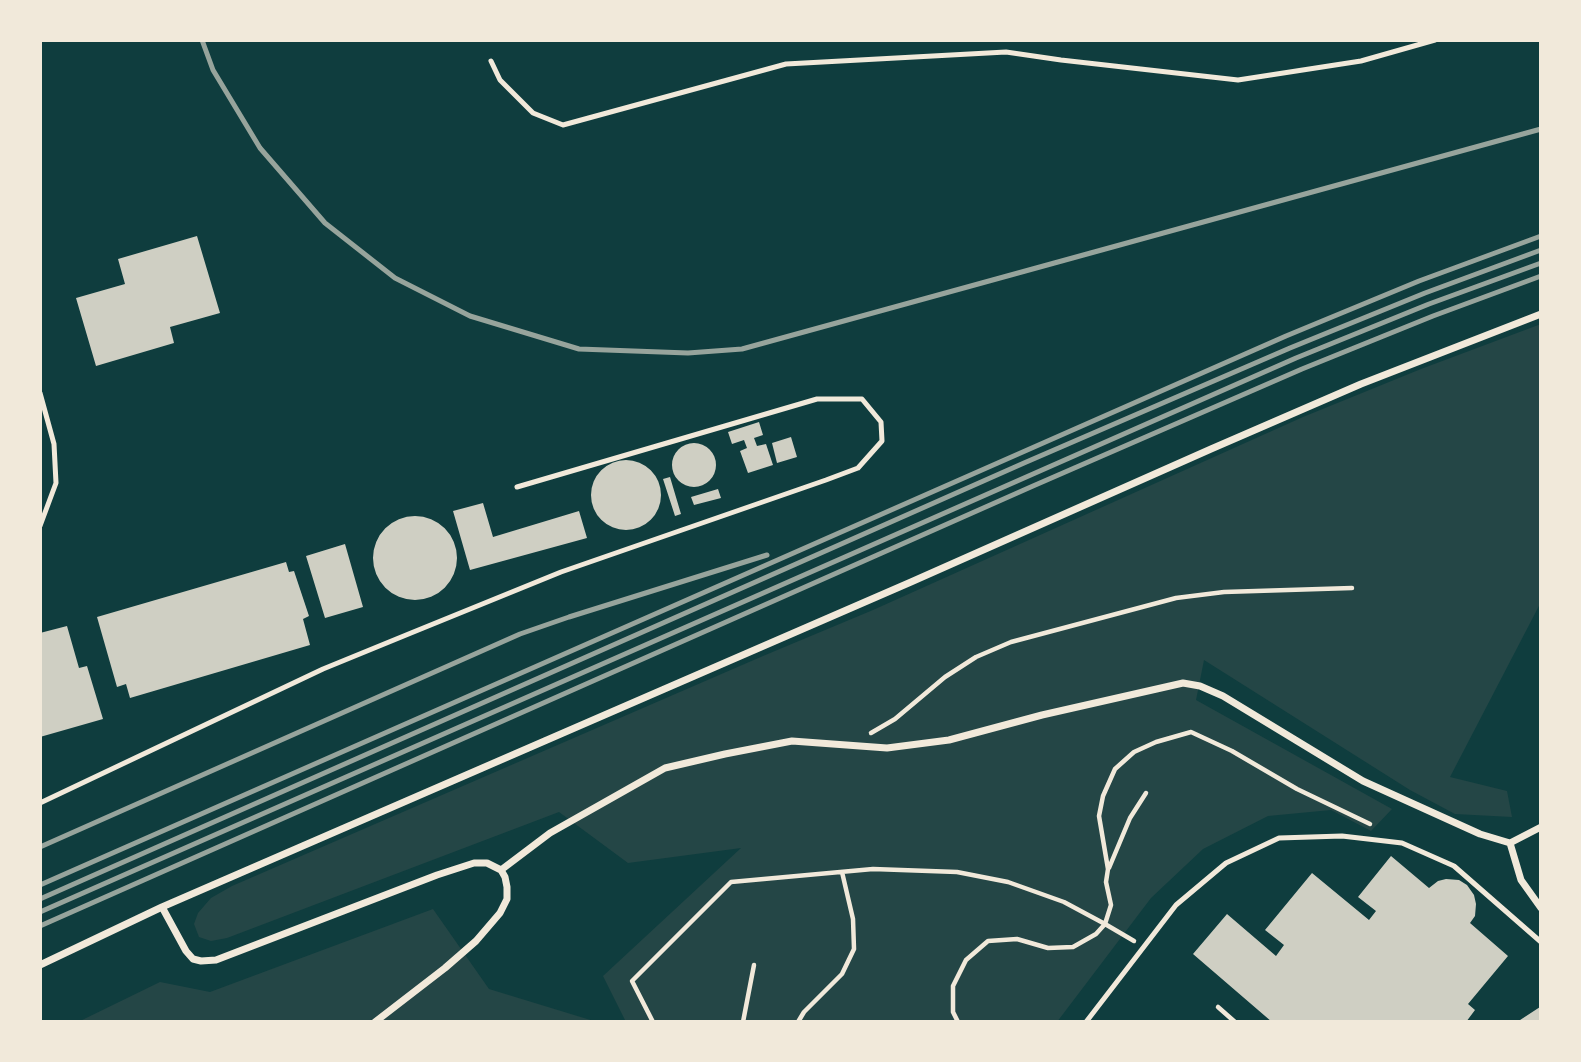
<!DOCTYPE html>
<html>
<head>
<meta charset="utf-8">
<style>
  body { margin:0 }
  #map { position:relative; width:1581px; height:1062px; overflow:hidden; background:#0f3d3e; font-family:"Open Sans",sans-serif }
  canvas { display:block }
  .frame { position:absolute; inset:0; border:42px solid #f1e9da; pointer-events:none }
</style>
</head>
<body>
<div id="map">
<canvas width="1581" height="1062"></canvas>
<div class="frame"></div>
</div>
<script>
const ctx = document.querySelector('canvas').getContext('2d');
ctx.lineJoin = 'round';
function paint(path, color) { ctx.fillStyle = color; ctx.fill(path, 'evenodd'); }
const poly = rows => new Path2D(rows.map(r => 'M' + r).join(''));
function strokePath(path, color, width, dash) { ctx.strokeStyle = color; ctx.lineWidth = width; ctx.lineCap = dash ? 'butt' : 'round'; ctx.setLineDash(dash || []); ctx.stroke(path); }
paint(poly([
  [1541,324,1541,602,1450,777,1507,791,1512,817,1455,814,1410,790,1204,660,1196,700,1392,809,1371,831,1331,810,1268,816,1203,849,1151,898,1057,1022,626,1022,603,976,741,848,628,863,559,812,227,938,211,941,199,937,194,924,198,913,211,898,232,886,763,656,873,610,1303,417,1421,369],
  [433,909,489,989,597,1022,78,1022,160,982,210,992]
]), '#244646');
paint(poly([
  [197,236,220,313,170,327,174,343,96,366,76,298,125,284,118,259],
  [759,422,763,435,754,438,757,446,766,444,773,465,748,473,740,451,747,448,744,440,732,444,728,432],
  [791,437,797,457,777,463,772,443],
  '672 465a22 22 0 1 1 44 0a22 22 0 1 1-44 0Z',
  '591 495a35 35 0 1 1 70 0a35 35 0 1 1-70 0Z',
  [670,477,681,514,675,516,663,479],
  [718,489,721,498,694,505,691,497],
  [483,503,493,537,579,511,587,538,470,570,453,511],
  '373 558a42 42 0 1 1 84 0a42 42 0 1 1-84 0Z',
  [345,544,363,607,325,618,306,556],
  [286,562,289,572,294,571,309,616,303,619,310,645,130,698,126,684,117,687,97,617],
  [67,626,79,668,87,666,103,719,40,737,40,633],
  [1391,856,1429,888,1438,881,1446,879,1459,880,1467,885,1474,895,1476,904,1475,916,1470,923,1508,956,1468,1004,1475,1010,1466,1022,1272,1022,1193,954,1227,914,1276,956,1284,945,1265,930,1312,873,1369,920,1376,911,1358,897],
  [1540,1007,1541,1022,1517,1022]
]), '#cfcfc3');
strokePath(poly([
  [871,733,895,719,945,677,976,657,1011,642,1176,598,1224,592,1352,588],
  [1109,868,1130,818,1146,793],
  [1134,941,1105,924,1111,905,1106,882,1108,869,1099,816,1103,796,1115,769,1134,752,1156,742,1191,732,1232,751,1297,789,1370,824],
  [1218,1007,1235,1022],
  [653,1022,632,981,731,882,873,869,957,872,1008,882,1064,902,1105,924,1096,934,1073,947,1048,948,1017,939,988,941,966,960,953,986,953,1012,958,1022],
  [743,1022,754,965],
  [798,1022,804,1012,842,974,854,949,853,919,842,872]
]), '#f1e9da', 4.5);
strokePath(poly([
  [491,61,500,80,533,113,563,125,786,64,1006,52,1061,60,1238,80,1361,61,1435,40],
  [40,393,54,444,56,483,40,526],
  [40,803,323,669,411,633,561,572,826,480,858,468,882,441,881,422,862,399,817,399,517,487],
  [1086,1022,1176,905,1226,863,1279,838,1342,836,1402,843,1454,866,1541,942]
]), '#f1e9da', 5);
strokePath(poly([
  [1510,843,1521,880,1541,908],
  [1510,843,1541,827],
  [501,870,550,833,665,768,725,754,792,741,887,748,949,740,1042,715,1183,683,1200,686,1223,696,1363,781,1480,834,1510,843],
  [162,907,186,951,193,959,201,961,216,960,437,875,474,863,487,863,501,870],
  [40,965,162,907,911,582,1211,449,1361,384,1541,314],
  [375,1022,445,968,476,941,500,913,507,899,507,887,505,877,501,870]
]), '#f1e9da', 7);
strokePath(poly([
  [202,40,213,70,260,148,325,223,395,278,470,316,579,349,688,353,742,349,1541,129],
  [40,847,520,634,569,617,767,555],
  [40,885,1286,336,1419,281,1541,236],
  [40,899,1024,463,1290,348,1425,293,1541,250],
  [40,912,1296,358,1429,304,1541,263],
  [40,926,1033,486,1302,369,1433,316,1541,276]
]), '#97a49c', 5);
</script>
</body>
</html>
